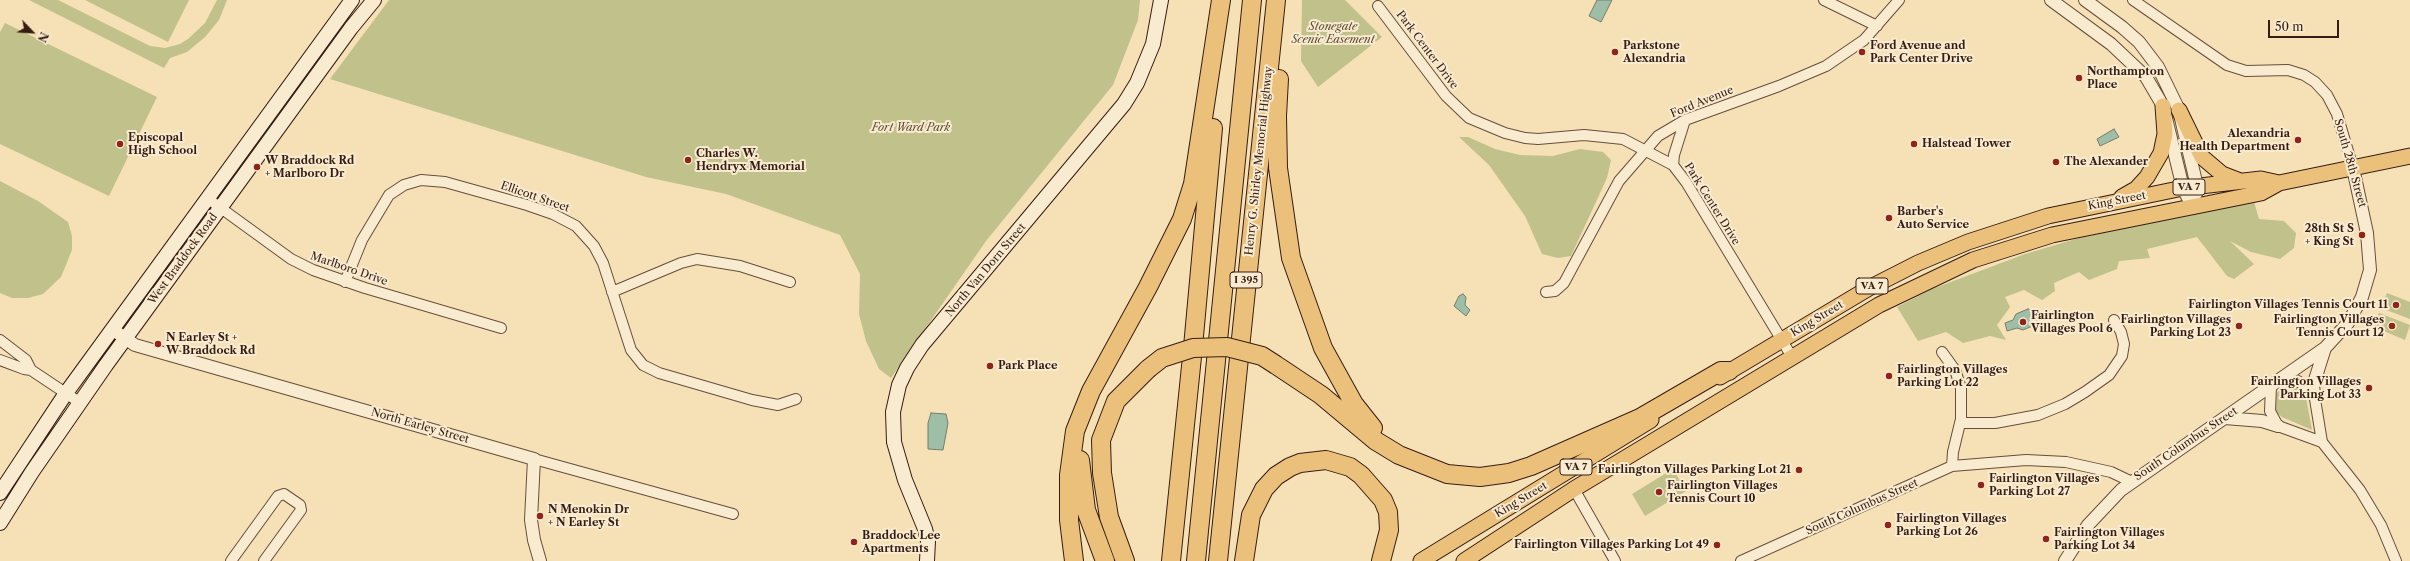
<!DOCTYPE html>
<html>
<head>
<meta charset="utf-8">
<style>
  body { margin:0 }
  #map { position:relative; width:2410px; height:561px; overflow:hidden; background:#f6e0b6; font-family:"Libre Caslon Text",serif }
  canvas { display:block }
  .north { position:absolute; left:12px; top:12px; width:40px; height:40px; -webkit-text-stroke:3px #f9ebd0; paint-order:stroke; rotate:115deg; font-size:11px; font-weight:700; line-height:16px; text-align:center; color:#361d13 }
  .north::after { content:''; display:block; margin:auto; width:14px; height:18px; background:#361d13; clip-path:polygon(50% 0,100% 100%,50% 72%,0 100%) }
  .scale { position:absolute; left:2268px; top:20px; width:71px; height:18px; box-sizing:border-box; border:2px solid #361d13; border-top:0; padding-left:5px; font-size:12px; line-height:14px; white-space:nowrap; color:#361d13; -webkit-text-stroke:3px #f9ebd0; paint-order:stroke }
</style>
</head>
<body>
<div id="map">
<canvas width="2410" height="561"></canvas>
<div class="north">N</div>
<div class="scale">50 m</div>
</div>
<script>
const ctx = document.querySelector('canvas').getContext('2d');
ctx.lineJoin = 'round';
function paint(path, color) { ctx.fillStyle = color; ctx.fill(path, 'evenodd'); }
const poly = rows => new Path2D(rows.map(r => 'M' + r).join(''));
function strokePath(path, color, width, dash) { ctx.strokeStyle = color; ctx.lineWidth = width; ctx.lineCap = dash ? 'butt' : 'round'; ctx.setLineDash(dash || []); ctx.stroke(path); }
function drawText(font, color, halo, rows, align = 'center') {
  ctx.font = font + ' "Libre Caslon Text",serif'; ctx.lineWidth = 4; ctx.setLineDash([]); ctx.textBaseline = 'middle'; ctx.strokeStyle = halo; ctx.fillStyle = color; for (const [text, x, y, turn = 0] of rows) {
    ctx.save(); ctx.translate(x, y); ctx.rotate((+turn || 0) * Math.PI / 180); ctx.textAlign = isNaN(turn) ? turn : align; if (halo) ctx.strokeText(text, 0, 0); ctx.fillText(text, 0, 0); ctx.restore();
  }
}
paint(poly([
  [29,0,58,0,150,46,165,48,180,44,188,39,205,23,217,0,227,0,219,20,205,37,187,52,170,58,164,68],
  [85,0,189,0,168,42],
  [389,0,1140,0,1138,20,1113,85,986,241,891,378,879,369,866,341,859,314,860,274,840,235,726,194,646,177,330,79],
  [1302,0,1345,0,1382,37,1318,87,1301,61],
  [5,23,157,97,109,196,0,144,0,32],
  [1459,137,1468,137,1495,149,1520,155,1553,156,1580,149,1603,152,1611,160,1607,178,1571,256,1558,258,1542,254,1525,216,1489,165],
  [0,181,38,201,68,222,72,236,72,250,61,277,43,294,28,298,12,298,0,293],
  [2254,202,2259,219,2284,221,2296,233,2294,248,2280,259,2251,252,2230,241,2254,264,2234,279,2227,276,2197,237,2147,249,2150,258,2119,261,2117,269,2089,280,2079,272,2054,283,2055,291,2042,300,2024,290,2005,297,2010,307,1997,325,2006,340,1990,336,1963,343,1946,332,1918,341,1897,307,1932,289,2025,254,2079,238],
  [2387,293,2410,302,2410,319,2381,308],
  [2379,313,2410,325,2405,340,2374,327],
  [2288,385,2293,385,2305,392,2312,430,2282,417,2276,412,2276,394,2281,388],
  [1673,469,1686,491,1645,516,1632,494]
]), '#c0c18b');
const water = poly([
  [1597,0,1612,0,1601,22,1589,16,1597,0],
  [2114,129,2119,137,2100,146,2097,139,2114,129],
  [1463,294,1466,297,1465,305,1470,310,1466,316,1454,306,1459,296,1463,294],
  [2028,309,2034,311,2037,319,2035,325,2023,330,2017,328,2007,331,2005,323,2013,320,2016,314,2028,309],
  [931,413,946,414,948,423,943,450,928,449,928,423,931,413]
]);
paint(water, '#9ebea8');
strokePath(water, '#747e6c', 1);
const minor = poly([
  [1824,0,1877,26],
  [2133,0,2227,65,2246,71,2288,70,2304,75,2315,82,2327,95,2337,114,2353,168],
  [1378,6,1446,96,1469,118,1505,133,1525,138,1538,139,1584,135,1623,139,1673,165,1686,182,1792,357],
  [1673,165,1674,155,1685,120],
  [207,198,291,259,313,270,365,288,501,328],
  [345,282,362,240,389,195,404,185,421,180,445,182,527,205,553,214,576,226,594,246,603,263,631,350,643,365,659,373,752,400,778,405,796,399],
  [612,292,681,263,697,259,740,266,790,282],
  [1546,292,1555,291,1564,283,1619,181,1658,136,1685,120,1779,86,1826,66,1864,40,1899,0],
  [0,340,26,360,31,370],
  [1942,352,1955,370,1961,388,1961,419,1953,452,1952,466],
  [0,360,24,369,31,370,79,402],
  [2281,379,2298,381,2314,393,2322,442,2360,490,2381,525,2396,561],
  [2271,386,2270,411,2278,426,2322,442],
  [1960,423,1995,423,2038,415,2065,404,2085,392,2109,375,2122,356,2124,344,2121,332,2114,320],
  [534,459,733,514],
  [1574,489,1615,561],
  [231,561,278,496,284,494,300,505,301,510,264,561],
  [1741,561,1952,466,2026,460,2066,462,2111,472,2132,482]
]);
const tertiary = poly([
  [2051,0,2111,44,2146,77,2163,106,2183,188,2193,208],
  [2085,0,2122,27,2139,42,2158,67,2179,110,2197,186,2196,194],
  [112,329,135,345,534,459,531,520,534,540,540,561],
  [2314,393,2313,386,2325,348],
  [2225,418,2262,421,2278,426],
  [2065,561,2088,525,2121,490,2325,348,2348,323,2362,297,2370,270,2367,233,2353,168]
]);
const secondary = poly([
  [0,493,66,393,352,0],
  [0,523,32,472,106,365,351,28,374,0],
  [927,561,928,541,925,529,905,480,894,442,893,412,899,385,907,368,922,345,1124,104,1137,83,1153,44,1161,0]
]);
const primary = poly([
  [2179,110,2202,157,2222,174,2240,181],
  [2122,197,2136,189,2147,177,2161,153,2165,134,2163,106],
  [1720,377,1869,288,1918,263,1968,242,2048,216,2183,188,2261,179,2279,183],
  [1421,561,1651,420],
  [1464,561,1574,489,1879,305,1973,260,2052,235,2261,193,2279,183,2410,156]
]);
const motorway = poly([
  [1279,79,1277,116,1278,168,1291,258,1323,348,1354,404,1373,428],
  [1276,365,1321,395,1376,441,1399,455,1447,474,1480,477,1509,473,1531,466,1640,418,1721,371,1729,371],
  [1080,460,1086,510,1105,561],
  [1074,561,1069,520,1069,475,1075,431,1091,391,1148,287,1182,219,1193,184,1221,0],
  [1125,561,1109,517,1102,473,1101,440,1116,401,1148,369],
  [1171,561,1193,347,1213,128],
  [1196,561,1252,0],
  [1218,561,1276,0],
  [1244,561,1251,515,1264,489,1276,476,1290,467,1300,463,1326,460,1350,467,1361,475,1383,500,1388,512,1389,530,1381,561]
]);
strokePath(minor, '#664e3c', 12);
strokePath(tertiary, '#664e3c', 14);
strokePath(secondary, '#361d13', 16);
strokePath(primary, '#361d13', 17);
strokePath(motorway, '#361d13', 20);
strokePath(minor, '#f9ebd0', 10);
strokePath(tertiary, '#f9ebd0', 12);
strokePath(secondary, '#f9ebd0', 14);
strokePath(primary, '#ebc07b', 15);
strokePath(motorway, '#ebc07b', 18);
const motorwayBridge = poly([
  [1148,369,1162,358,1193,348,1227,347,1262,356,1276,365]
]);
strokePath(motorwayBridge, '#361d13', 20, []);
strokePath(motorwayBridge, '#ebc07b', 18);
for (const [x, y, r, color] of [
  [1615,52,4,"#8f2418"],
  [1862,52,4,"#8f2418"],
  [2079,78,4,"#8f2418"],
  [2298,140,4,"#8f2418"],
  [120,144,4,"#8f2418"],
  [1914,144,4,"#8f2418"],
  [688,160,4,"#8f2418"],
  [2056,162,4,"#8f2418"],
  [257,167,4,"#8f2418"],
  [1889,218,4,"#8f2418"],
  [2362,235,4,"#8f2418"],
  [2396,305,4,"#8f2418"],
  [2023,322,4,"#8f2418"],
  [2239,326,4,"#8f2418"],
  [2392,326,4,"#8f2418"],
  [158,344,4,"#8f2418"],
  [990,366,4,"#8f2418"],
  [1889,376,4,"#8f2418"],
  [2369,388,4,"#8f2418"],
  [1799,470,4,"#8f2418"],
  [1981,485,4,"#8f2418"],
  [1659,492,4,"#8f2418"],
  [540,516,4,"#8f2418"],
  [1888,525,4,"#8f2418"],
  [2046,539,4,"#8f2418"],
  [854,542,4,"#8f2418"],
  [1717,545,4,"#8f2418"]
]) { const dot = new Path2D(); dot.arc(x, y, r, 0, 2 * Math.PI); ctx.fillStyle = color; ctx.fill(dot); strokePath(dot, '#f9ebd0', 1.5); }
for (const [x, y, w] of [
  [2189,187,32],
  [1246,280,32],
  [1872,286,32],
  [1576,467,32]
]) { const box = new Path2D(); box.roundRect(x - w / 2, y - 8, w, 16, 3); ctx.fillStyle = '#f9ebd0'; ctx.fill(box); strokePath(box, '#361d13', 1); }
drawText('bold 10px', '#361d13', null, [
  ["VA 7",2189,187],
  ["I 395",1246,280],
  ["VA 7",1872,286],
  ["VA 7",1576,467]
]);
drawText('italic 11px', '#5f4e37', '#f9ebd0', [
  ["Stonegate",1333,27],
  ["Scenic Easement",1333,40],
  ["Fort Ward Park",911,128]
]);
drawText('bold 11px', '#361d13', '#f9ebd0', [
  ["Parkstone",1623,46],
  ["Alexandria",1623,59],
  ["Ford Avenue and",1870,46],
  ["Park Center Drive",1870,59],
  ["Northampton",2087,72],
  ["Place",2087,85],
  ["Alexandria",2290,134,"right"],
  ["Health Department",2290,147,"right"],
  ["Episcopal",128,138],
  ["High School",128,151],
  ["Halstead Tower",1922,144],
  ["Charles W.",696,154],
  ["Hendryx Memorial",696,167],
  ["W Braddock Rd",265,161],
  ["+ Marlboro Dr",265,174],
  ["The Alexander",2064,162],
  ["Barber's",1897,212],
  ["Auto Service",1897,225],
  ["28th St S",2354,229,"right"],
  ["+ King St",2354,242,"right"],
  ["Fairlington Villages Tennis Court 11",2388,305,"right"],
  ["Fairlington",2031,316],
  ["Villages Pool 6",2031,329],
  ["Fairlington Villages",2231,320,"right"],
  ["Parking Lot 23",2231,333,"right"],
  ["Fairlington Villages",2384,320,"right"],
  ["Tennis Court 12",2384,333,"right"],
  ["N Earley St +",166,338],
  ["W Braddock Rd",166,351],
  ["Park Place",998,366],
  ["Fairlington Villages",1897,370],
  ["Parking Lot 22",1897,383],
  ["Fairlington Villages",2361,382,"right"],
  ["Parking Lot 33",2361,395,"right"],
  ["Fairlington Villages Parking Lot 21",1791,470,"right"],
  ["Fairlington Villages",1989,479],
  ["Parking Lot 27",1989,492],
  ["Fairlington Villages",1667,486],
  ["Tennis Court 10",1667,499],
  ["N Menokin Dr",548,510],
  ["+ N Earley St",548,523],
  ["Fairlington Villages",1896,519],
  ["Parking Lot 26",1896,532],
  ["Fairlington Villages",2054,533],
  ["Parking Lot 34",2054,546],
  ["Braddock Lee",862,536],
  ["Apartments",862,549],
  ["Fairlington Villages Parking Lot 49",1709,545,"right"]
], 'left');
drawText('11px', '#361d13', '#f9ebd0', [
  ["Park Center Drive",1427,50,53],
  ["Ford Avenue",1702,102,-22],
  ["Henry G. Shirley Memorial Highway",1259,161,-84],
  ["South 28th Street",2350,163,74],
  ["Ellicott Street",535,197,19],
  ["King Street",2117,201,-11],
  ["Park Center Drive",1712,204,58],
  ["West Braddock Road",183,259,-54],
  ["Marlboro Drive",349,269,19],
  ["North Van Dorn Street",986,270,-50],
  ["King Street",1817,319,-31],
  ["North Earley Street",420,426,16],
  ["South Columbus Street",2186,444,-34],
  ["King Street",1521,500,-31],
  ["South Columbus Street",1862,507,-24]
]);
</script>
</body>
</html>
